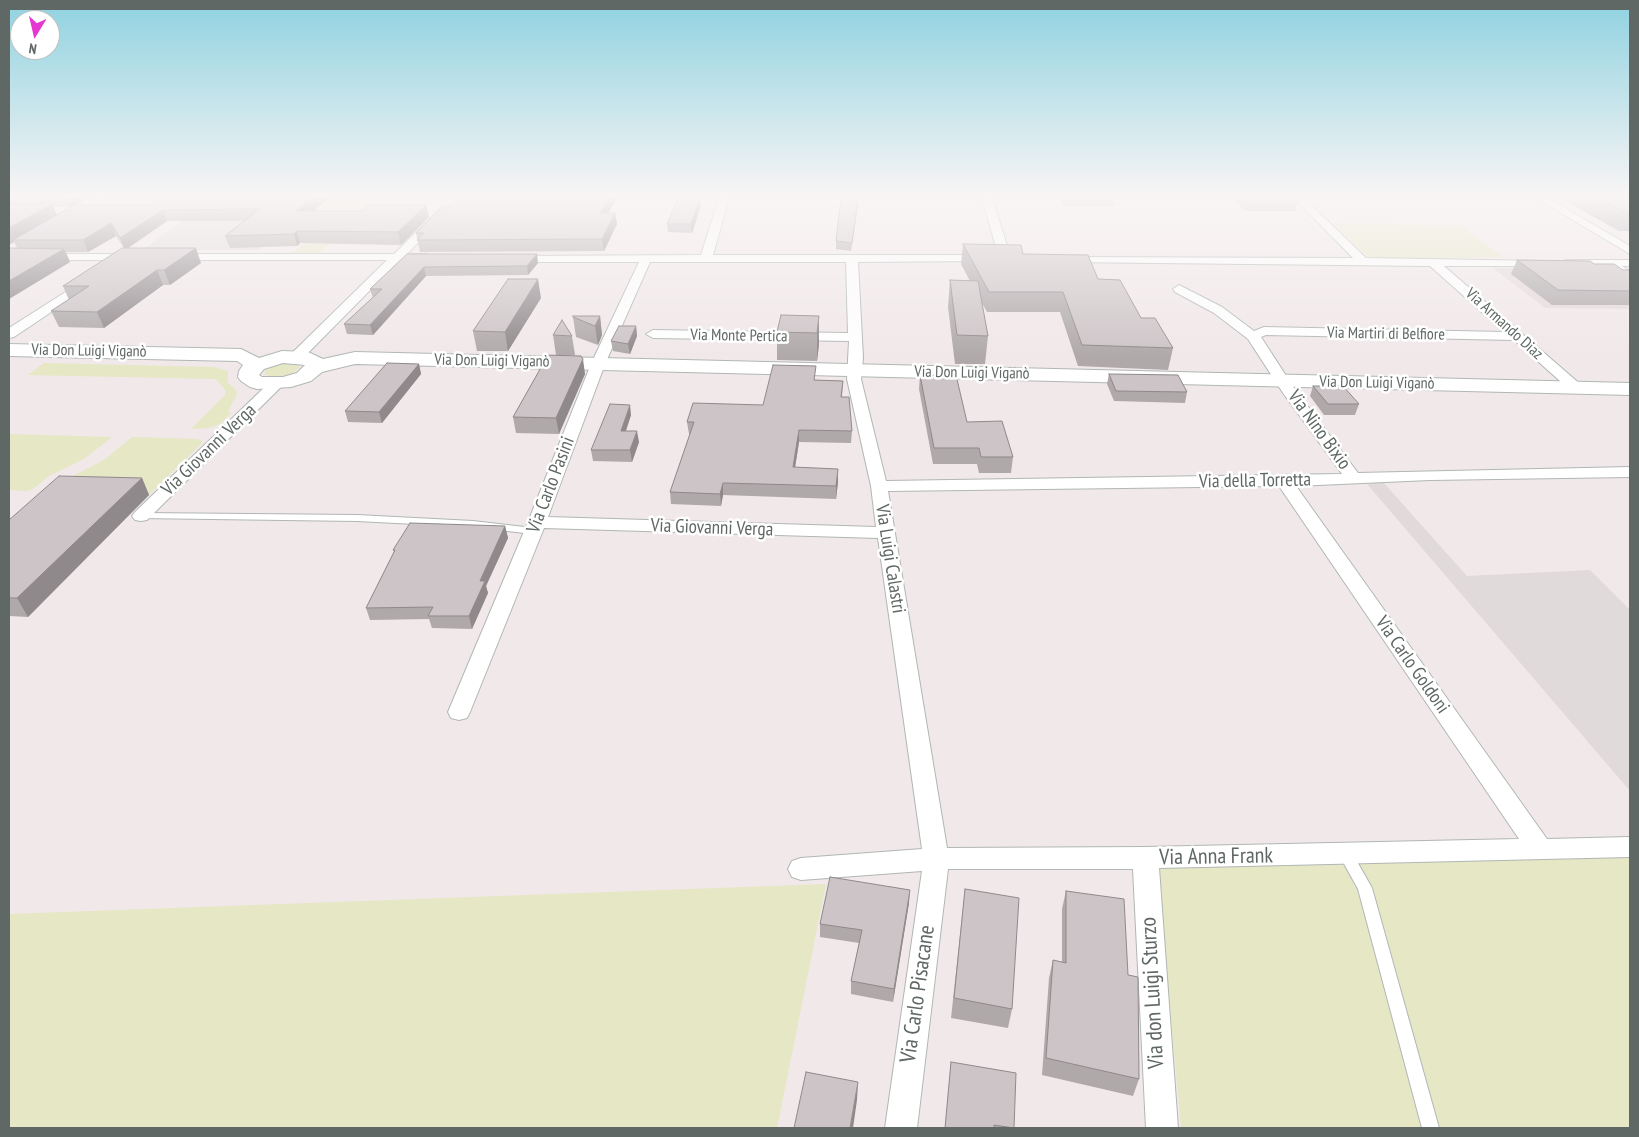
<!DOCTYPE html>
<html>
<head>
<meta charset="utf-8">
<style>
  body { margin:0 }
  #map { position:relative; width:1639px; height:1137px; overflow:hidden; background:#f1e8e9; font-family:"PT Sans Narrow",sans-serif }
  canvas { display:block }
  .frame { position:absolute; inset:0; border:10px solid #5f6864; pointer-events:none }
  .north { position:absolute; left:10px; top:10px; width:50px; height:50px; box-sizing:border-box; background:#fff; border:1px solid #bfc3c1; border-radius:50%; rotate:189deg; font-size:14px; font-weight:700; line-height:20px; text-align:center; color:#5f6864 }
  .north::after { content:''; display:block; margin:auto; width:18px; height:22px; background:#e737d1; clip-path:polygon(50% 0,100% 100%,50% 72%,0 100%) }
</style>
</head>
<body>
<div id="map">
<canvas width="1639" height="1137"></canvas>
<div class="frame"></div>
<div class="north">N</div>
</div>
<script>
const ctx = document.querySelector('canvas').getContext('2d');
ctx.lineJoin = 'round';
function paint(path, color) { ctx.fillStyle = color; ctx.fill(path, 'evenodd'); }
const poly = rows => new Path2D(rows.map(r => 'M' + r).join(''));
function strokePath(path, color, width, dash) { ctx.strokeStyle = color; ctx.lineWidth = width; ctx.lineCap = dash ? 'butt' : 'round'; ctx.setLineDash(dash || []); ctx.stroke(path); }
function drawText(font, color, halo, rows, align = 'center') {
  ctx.font = font + ' "PT Sans Narrow",sans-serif'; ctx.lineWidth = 5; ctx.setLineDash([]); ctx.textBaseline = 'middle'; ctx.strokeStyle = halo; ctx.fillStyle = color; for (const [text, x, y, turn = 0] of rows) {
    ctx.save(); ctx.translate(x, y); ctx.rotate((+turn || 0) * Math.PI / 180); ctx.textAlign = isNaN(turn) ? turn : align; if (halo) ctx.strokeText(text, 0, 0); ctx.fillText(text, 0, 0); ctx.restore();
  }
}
paint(poly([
  [214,198,330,198,301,222,282,231,258,250,142,250],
  [1383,482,1467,576,1590,570,1630,610,1630,791,1367,484]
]), '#e0dada');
paint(poly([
  [1493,268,1604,268,1630,279,1630,309,1545,308]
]), '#e4d9da');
paint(poly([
  [114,198,174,198,150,214,86,214],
  [330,198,435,198,419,213,362,213,318,254,292,254,326,223,301,223],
  [1333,223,1460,225,1503,257,1370,259],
  [44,363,214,367,228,371,228,383,236,390,237,394,228,411,231,413,220,424,209,428,191,429,225,395,225,390,216,379,28,375],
  [282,363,293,363,300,367,292,374,280,377,273,377,264,374,268,367],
  [9,434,112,437,84,459,49,476,33,489,27,491,9,490],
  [132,437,198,439,203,442,149,495,67,479,104,460],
  [1630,854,1630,1128,1181,1128,1157,866],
  [826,884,777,1128,9,1128,9,914]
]), '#e6e7c5');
const lane = poly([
  [1613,261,1630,271,1630,276,1611,264,1610,263,1613,261],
  [141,513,357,515,473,521,533,528,538,531,533,534,473,527,357,521,138,518,136,516,141,513],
  [1345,847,1350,849,1372,888,1439,1128,1422,1128,1358,889,1338,853,1340,849,1345,847]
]);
const street = poly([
  [96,198,108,198,73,219,65,219,64,217,96,198],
  [451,198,462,198,407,254,427,254,433,257,431,259,400,260,302,359,297,360,290,356,292,353,387,260,172,260,166,257,172,254,394,254,451,198],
  [719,198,729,198,713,255,987,255,993,258,987,261,858,262,863,358,861,379,886,481,1342,474,1283,393,1248,339,1214,313,1175,292,1173,289,1179,285,1222,307,1254,331,1264,327,1504,332,1430,266,1065,262,1061,261,1059,259,1061,257,1353,258,1294,198,1304,198,1366,258,1544,261,1546,263,1544,265,1540,266,1444,266,1580,384,1582,387,1580,390,1570,390,1514,340,1266,335,1261,337,1294,388,1358,473,1630,467,1630,477,1430,480,1296,486,1547,839,1630,837,1630,857,1159,868,1178,1128,1146,1128,1133,869,948,869,917,1128,885,1128,922,871,801,880,792,877,788,869,792,861,801,858,922,849,878,538,544,528,470,712,467,718,459,720,451,718,448,712,528,522,591,364,639,262,512,262,506,259,512,256,701,255,719,198],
  [650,262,846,262,848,333,653,330,646,334,653,338,849,341,847,379,871,486,876,527,548,517,605,364,650,262],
  [1279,486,1519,839,1145,847,947,848,888,491,1279,486],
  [982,198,992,198,1011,258,1009,260,1005,261,999,258,982,198],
  [1536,198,1548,198,1630,246,1630,254,1536,198],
  [9,254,132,254,138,257,132,260,9,260,9,254],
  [1567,260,1630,260,1630,266,1563,265,1561,263,1563,261,1567,260],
  [89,277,95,281,93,284,14,337,9,338,9,328,89,277],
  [276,380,281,381,283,384,281,387,147,520,141,521,135,520,132,516,135,512,271,381,276,380]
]);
const secondary = poly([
  [9,344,241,349,259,358,282,351,308,352,323,359,355,352,1630,383,1630,395,355,364,322,372,311,381,291,387,257,389,250,387,241,381,238,377,239,371,243,365,237,361,9,356,9,344],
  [283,363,305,365,297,373,283,377,262,377,259,375,264,369,283,363]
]);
strokePath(lane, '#b0b7b5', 2);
strokePath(street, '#b0b7b5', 2);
strokePath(secondary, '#b0b8b4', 2);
paint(lane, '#fff');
paint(street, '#fff');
paint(secondary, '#fff');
paint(poly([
  [9,198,88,198,75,205,152,205,164,198,329,198,314,211,362,211,426,205,429,217,401,245,300,243,297,246,230,248,225,236,244,221,167,221,128,248,201,263,170,285,163,285,104,328,59,327,51,311,69,300,63,286,124,248,116,236,88,252,66,252,70,262,9,299,9,248,17,248,14,242,9,245],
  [53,207,71,207,57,215],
  [456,198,617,198,608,213,615,213,617,224,604,251,420,252,416,233,448,206],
  [859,198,851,251,836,249,836,241],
  [1060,198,1115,198,1114,206,1064,206],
  [1232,198,1299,198,1295,211,1245,211],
  [1560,198,1630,198,1630,231,1619,231],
  [701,206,692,233,668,232,667,224],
  [963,244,1023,254,1098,279,1141,318,1173,348,1168,370,1078,366,1060,312,987,312,982,303,988,336,985,364,955,364,948,307,950,280,970,281,961,264],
  [407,254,538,263,528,275,426,276,373,335,347,334,344,324,373,298,370,289],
  [1517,260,1594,264,1630,271,1630,305,1552,305,1511,274],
  [541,298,508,351,477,351,473,331],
  [600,316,602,335,598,345,576,337,573,317],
  [819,316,819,344,817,361,777,360,777,332],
  [636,326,637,336,630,354,613,351,611,341],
  [553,335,572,336,575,355,556,355],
  [545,355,585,374,559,434,516,433,513,417,541,368,540,364],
  [419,364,421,374,382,423,348,422,345,411],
  [1109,374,1187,392,1185,403,1114,401,1107,384],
  [920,375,967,422,1013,457,1011,473,979,473,977,464,933,464,919,389],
  [815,380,843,381,842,397,852,431,851,443,799,442,795,468,838,482,836,499,723,495,721,506,671,504,670,492,690,434,689,434,687,422,763,405],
  [1313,386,1359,404,1355,415,1324,415,1310,396],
  [631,415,626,431,639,442,632,462,593,461,591,450],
  [142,478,149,495,28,617,9,616,9,520],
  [505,526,508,538,486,586,488,593,472,629,432,628,429,619,370,620,366,608,394,552,393,550],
  [965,889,1012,1009,1008,1028,951,1018],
  [1066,891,1128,975,1139,1079,1133,1096,1042,1075,1049,978,1053,960,1062,962,1062,909],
  [909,903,893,1002,851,994,851,981,859,943,820,937,820,924],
  [951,1062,1014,1128,945,1128]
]), '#afa9aa');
paint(poly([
  [68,198,88,198,72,207],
  [312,198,329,198,300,223,296,211],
  [609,198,617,198,601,224,600,213],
  [700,198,701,206,692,233,691,224],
  [858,198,859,198,851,251,852,243],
  [52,204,58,217,13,240,14,242,9,245,9,228],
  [426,205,429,217,401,245,398,232],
  [163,210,167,221,125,250,120,238],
  [615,213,617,224,604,251,602,239],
  [111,223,116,236,88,252,83,240],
  [297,231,300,243,297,246,294,234],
  [196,248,201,263,170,285,164,270],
  [64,249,70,262,9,299,9,281],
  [537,254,538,263,528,275,527,266],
  [424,267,426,276,373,335,370,325],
  [157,270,163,285,104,328,97,312],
  [538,279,541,298,508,351,505,332],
  [600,316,602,335,598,345,595,326],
  [819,316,819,344,817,361,817,333],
  [636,326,637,336,630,354,628,344],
  [583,359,585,374,559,434,556,418],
  [419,364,421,374,382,423,379,412],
  [630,405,631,415,622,442,621,431],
  [799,430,799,442,793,480,793,467],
  [637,431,639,442,632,462,630,450],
  [838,469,838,482,836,499,836,486],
  [142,478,149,495,28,617,17,598],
  [723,483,723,495,721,506,720,494],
  [505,526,508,538,486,586,488,593,472,629,469,616,480,581],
  [910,890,909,903,893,1002,894,989],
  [858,1082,857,1100,853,1128,850,1128]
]), '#8f898b');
const building = poly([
  [164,198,312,198,296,211,362,211,368,205,426,205,398,232,297,231,294,234,225,236,260,209,163,210,120,238,111,223,83,240,13,240,74,205,152,205,164,198],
  [456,198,609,198,600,213,615,213,602,239,417,240,424,233,416,233,443,206,448,206,456,198],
  [678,198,700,198,691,224,667,224,678,198],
  [841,198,858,198,852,243,836,241,841,198],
  [1600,198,1630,198,1630,213,1627,213,1600,198],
  [9,204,52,204,9,228,9,204],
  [963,244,1021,245,1023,254,1088,255,1098,279,1120,280,1141,318,1155,318,1173,348,1082,345,1063,292,989,292,963,244],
  [9,248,64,249,9,281,9,248],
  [122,248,196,248,164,270,157,270,97,312,51,311,89,286,63,286,122,248],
  [407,254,537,254,527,266,424,267,370,325,344,324,382,289,370,289,407,254],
  [1517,260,1590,261,1594,264,1614,264,1623,270,1628,270,1630,271,1630,291,1558,290,1517,260],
  [508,279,538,279,505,332,473,331,508,279],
  [950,280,978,281,988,336,957,335,950,280],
  [781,315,819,316,817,333,777,332,781,315],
  [573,316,600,316,595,326,573,317,573,316],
  [562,320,572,336,553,335,562,320],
  [619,326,636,326,628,344,611,341,619,326],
  [545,355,581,356,583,359,556,418,513,417,543,364,540,364,545,355],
  [387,363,419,364,379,412,345,411,387,363],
  [773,365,816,366,814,380,843,381,841,397,849,397,852,431,799,430,793,467,838,469,836,486,723,483,720,494,670,492,694,422,687,422,693,403,763,405,773,365],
  [1109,374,1178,375,1187,392,1116,391,1109,374],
  [920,375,956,375,967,422,1002,421,1013,457,981,457,979,448,934,448,920,375],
  [1313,386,1343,386,1359,404,1328,404,1313,386],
  [610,404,630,405,621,431,637,431,630,450,591,450,610,404],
  [59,476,142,478,17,598,9,598,9,520,59,476],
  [410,523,505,526,480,581,485,581,469,616,428,616,433,607,366,608,395,550,393,550,410,523],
  [830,877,910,890,894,989,851,981,862,930,820,924,830,877],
  [965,889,1019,898,1012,1009,954,998,965,889],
  [1066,891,1124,899,1128,975,1138,977,1139,1079,1046,1058,1053,960,1066,963,1066,891],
  [951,1062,1016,1073,1014,1128,994,1125,994,1128,945,1128,951,1062],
  [806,1072,858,1082,850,1128,794,1128,806,1072]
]);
paint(building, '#ccc4c6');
strokePath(building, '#8f898b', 1);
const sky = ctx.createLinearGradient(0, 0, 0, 357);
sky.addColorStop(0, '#8fd2e0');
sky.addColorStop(0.55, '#f9f5f5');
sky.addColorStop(1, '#f9f5f500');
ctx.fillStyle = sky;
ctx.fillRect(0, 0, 1639, 357);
drawText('16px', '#5f6864', '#fff', [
  ["Via Armando Diaz",1504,324,42],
  ["Via Martiri di Belfiore",1386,334,1],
  ["Via Monte Pertica",739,336,1],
  ["Via Don Luigi Viganò",89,351,1],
  ["Via Don Luigi Viganò",492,361,1],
  ["Via Don Luigi Viganò",972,373,1],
  ["Via Don Luigi Viganò",1377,383,1]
]);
drawText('19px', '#5f6864', '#fff', [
  ["Via Nino Bixio",1319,430,54],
  ["Via Giovanni Verga",209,450,-44],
  ["Via della Torretta",1255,481,-1],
  ["Via Carlo Pasini",551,485,-69],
  ["Via Giovanni Verga",712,528,2],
  ["Via Luigi Calastri",890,559,81],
  ["Via Carlo Goldoni",1412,665,55]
]);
drawText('22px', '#5f6864', '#fff', [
  ["Via Anna Frank",1216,857,-1],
  ["Via don Luigi Sturzo",1153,993,-93],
  ["Via Carlo Pisacane",918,994,-82]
]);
</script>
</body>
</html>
